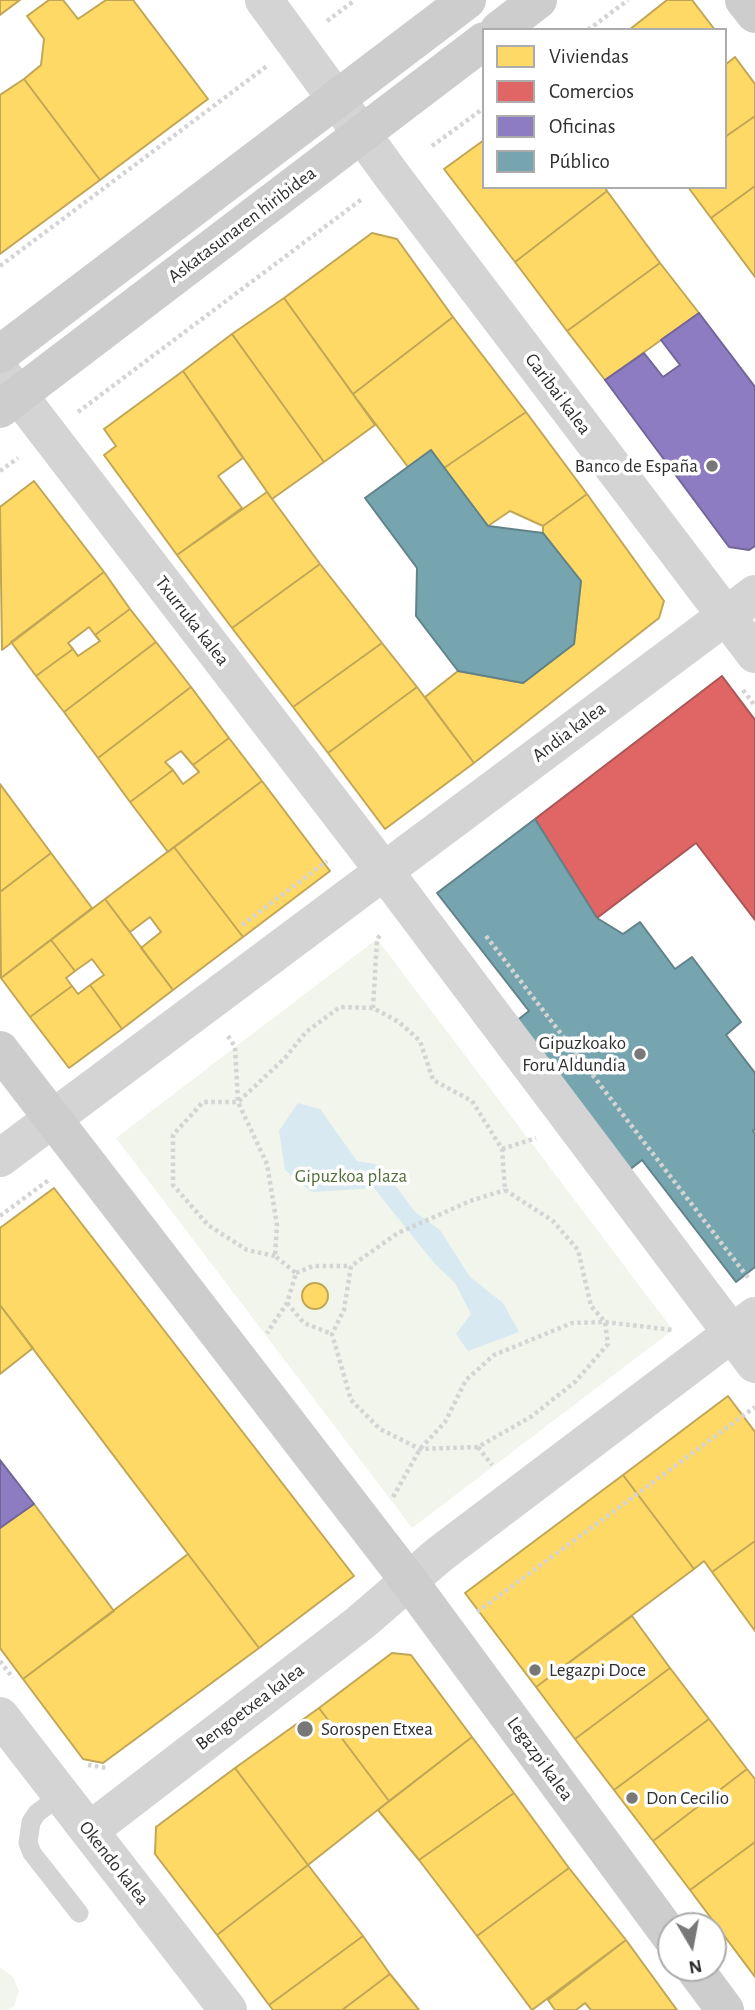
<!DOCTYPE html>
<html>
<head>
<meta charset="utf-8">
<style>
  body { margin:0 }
  #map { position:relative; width:755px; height:2010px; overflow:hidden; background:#fff; font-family:"Alegreya Sans",sans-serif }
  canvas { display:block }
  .legend { position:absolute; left:482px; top:28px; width:245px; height:161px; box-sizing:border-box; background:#fff; border:2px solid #acacac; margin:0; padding:9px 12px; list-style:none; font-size:21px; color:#2f2f2f }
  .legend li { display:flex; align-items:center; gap:14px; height:35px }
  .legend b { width:35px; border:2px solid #acacac }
  .north { position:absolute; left:657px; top:1912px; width:70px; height:70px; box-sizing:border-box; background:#fff; border:2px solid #acacac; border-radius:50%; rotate:170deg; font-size:19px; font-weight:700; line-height:28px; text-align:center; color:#2f2f2f }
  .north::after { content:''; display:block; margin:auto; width:24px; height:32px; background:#787878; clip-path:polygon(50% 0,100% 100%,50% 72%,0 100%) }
</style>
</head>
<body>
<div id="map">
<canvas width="755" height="2010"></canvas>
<ul class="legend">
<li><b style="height:19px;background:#ffd966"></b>Viviendas</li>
<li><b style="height:19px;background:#e06666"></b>Comercios</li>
<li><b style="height:19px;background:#8e7cc3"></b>Oficinas</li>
<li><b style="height:19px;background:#76a5af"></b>Público</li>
</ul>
<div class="north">N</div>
</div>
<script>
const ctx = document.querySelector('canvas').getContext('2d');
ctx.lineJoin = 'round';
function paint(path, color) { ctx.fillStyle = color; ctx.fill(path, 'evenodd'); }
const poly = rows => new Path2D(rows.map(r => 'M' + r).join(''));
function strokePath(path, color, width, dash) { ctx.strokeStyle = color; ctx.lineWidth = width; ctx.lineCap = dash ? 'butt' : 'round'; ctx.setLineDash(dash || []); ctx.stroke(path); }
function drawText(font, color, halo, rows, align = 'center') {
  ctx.font = font + ' "Alegreya Sans",sans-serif'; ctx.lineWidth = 7; ctx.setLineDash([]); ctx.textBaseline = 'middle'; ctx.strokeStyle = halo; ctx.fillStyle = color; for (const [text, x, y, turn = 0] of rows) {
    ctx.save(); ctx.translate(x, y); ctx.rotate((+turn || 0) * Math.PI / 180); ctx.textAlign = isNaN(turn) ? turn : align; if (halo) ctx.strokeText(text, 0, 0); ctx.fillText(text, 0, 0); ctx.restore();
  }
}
paint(poly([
  [377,939,673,1330,412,1528,116,1138],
  [0,1967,13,1977,19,1991,14,2006,8,2010,0,2010]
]), '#f1f5eb');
paint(poly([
  [298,1103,320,1109,357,1161,380,1165,415,1212,440,1230,470,1277,503,1303,519,1332,468,1351,456,1334,471,1314,455,1283,435,1264,374,1188,312,1192,285,1170,279,1131]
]), '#d8e9f2');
const homes = poly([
  [0,0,20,0,0,15,0,0],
  [49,0,63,0,78,19,106,0,133,0,208,99,100,180,24,79,41,65,44,39,27,16,49,0],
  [667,0,692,0,715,30,629,30,667,0],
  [735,57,755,84,755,116,725,137,725,65,735,57],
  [24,79,100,180,0,254,0,95,24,79],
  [755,116,755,186,711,218,688,187,725,187,725,137,755,116],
  [484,140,484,187,605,187,607,191,515,262,444,169,484,140],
  [755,186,755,277,711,218,755,186],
  [607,191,660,263,567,331,515,262,607,191],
  [372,233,397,239,453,317,353,394,284,298,372,233],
  [660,263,699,313,605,380,567,331,660,263],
  [284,298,375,425,324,462,232,334,284,298],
  [453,317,526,412,444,468,431,450,408,467,353,394,453,317],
  [232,334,324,462,272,499,183,371,232,334],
  [183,371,243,458,218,476,242,508,177,555,104,455,116,446,104,429,183,371],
  [526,412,587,494,543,526,510,511,488,526,444,468,526,412],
  [34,481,104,572,2,650,0,507,34,481],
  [267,492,320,564,232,628,177,555,267,492],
  [587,494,664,601,659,618,474,763,425,697,458,671,523,683,574,644,581,581,543,533,543,526,587,494],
  [320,564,382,643,293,707,232,628,320,564],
  [104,572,130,609,95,635,89,627,68,643,73,649,36,676,11,642,104,572],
  [130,609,156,642,64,712,36,676,73,649,78,656,100,641,95,635,130,609],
  [156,642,191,687,98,758,64,712,156,642],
  [382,643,417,687,328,753,293,707,382,643],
  [191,687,229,738,193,765,181,751,165,762,173,770,130,802,98,758,191,687],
  [417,687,474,763,385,829,328,753,417,687],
  [229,738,262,781,168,852,130,802,173,770,183,784,199,772,193,765,229,738],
  [262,781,330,871,243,937,174,847,262,781],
  [0,784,51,853,0,892,0,784],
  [174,847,243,937,173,990,141,948,161,932,150,917,130,932,105,899,174,847],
  [51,853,92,908,1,978,0,892,51,853],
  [105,899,173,990,122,1029,90,985,104,975,92,959,75,971,51,940,105,899],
  [51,940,75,971,66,978,72,986,30,1017,1,978,51,940],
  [90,985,122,1029,69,1068,30,1017,72,986,78,994,90,985],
  [54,1188,354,1576,259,1648,0,1305,0,1228,54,1188],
  '302 1296a13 13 0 1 1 26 0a13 13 0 1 1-26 0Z',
  [0,1305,33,1348,0,1374,0,1305],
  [728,1396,755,1432,755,1541,712,1572,704,1561,694,1569,623,1475,728,1396],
  [623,1475,694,1569,536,1687,465,1593,623,1475],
  [34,1504,114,1611,23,1679,0,1648,0,1528,34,1504],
  [755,1541,755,1631,712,1572,755,1541],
  [188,1554,259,1648,103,1763,83,1759,23,1679,188,1554],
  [632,1616,670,1668,575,1739,536,1687,632,1616],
  [392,1653,411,1655,472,1737,389,1801,319,1708,392,1653],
  [670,1668,709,1719,614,1790,575,1739,670,1668],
  [319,1708,389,1801,308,1865,235,1768,319,1708],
  [709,1719,747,1769,653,1841,614,1790,709,1719],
  [472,1737,514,1793,419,1860,378,1810,472,1737],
  [235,1768,308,1865,217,1935,155,1854,156,1827,235,1768],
  [747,1769,755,1779,755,1842,690,1890,653,1841,747,1769],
  [514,1793,569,1868,477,1936,419,1860,514,1793],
  [755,1842,755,1977,690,1890,755,1842],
  [308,1865,363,1936,269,2005,217,1935,308,1865],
  [569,1868,626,1940,532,2010,477,1936,569,1868],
  [363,1936,390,1974,342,2010,273,2010,269,2005,363,1936],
  [626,1940,677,2010,591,2010,585,2003,576,2010,555,2010,548,2000,626,1940],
  [390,1974,419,2010,342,2010,390,1974]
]);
paint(homes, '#ffd966');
strokePath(homes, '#c1a656', 2);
const shops = poly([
  [722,676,755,720,755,920,696,843,597,918,535,819,722,676]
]);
paint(shops, '#e06666');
strokePath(shops, '#ab5656', 2);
const offices = poly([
  [699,313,755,387,755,546,749,550,729,547,605,380,644,353,663,377,680,365,661,340,699,313],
  [0,1460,34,1504,0,1528,0,1460]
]);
paint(offices, '#8e7cc3');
strokePath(offices, '#726597', 2);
const public = poly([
  [431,450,488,526,543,533,581,581,574,644,523,683,458,671,416,616,417,568,365,498,431,450],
  [535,819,597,918,623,934,640,922,675,969,692,957,741,1022,726,1035,755,1073,755,1129,753,1131,755,1134,755,1267,736,1282,642,1160,628,1171,515,1022,529,1011,437,893,535,819]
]);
paint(public, '#76a5af');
strokePath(public, '#618289', 2);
strokePath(poly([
  [327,21,355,0],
  [588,30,628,0],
  [432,146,484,108],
  [0,266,267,66],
  [78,412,362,199],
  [0,471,18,458],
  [743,690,755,706],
  [242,925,327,861],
  [486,936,749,1279],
  [373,1008,377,939,382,933],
  [228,1036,235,1047,238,1102,267,1164,277,1225,275,1256,296,1273,287,1303,267,1333],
  [502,1149,536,1138],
  [505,1190,553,1221,578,1250,591,1306,605,1322,608,1344,575,1382,532,1416,478,1447,420,1449,380,1429,351,1400,332,1334,344,1310,351,1266,398,1233,470,1201,505,1190],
  [0,1216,50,1179],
  [275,1256,247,1250,208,1225,173,1185,173,1135,203,1102,238,1102,285,1058,306,1032,340,1007,373,1008,399,1022,420,1041,433,1080,472,1101,502,1149,505,1190],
  [296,1273,313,1266,351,1266],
  [287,1303,304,1323,332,1334],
  [478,1447,492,1465],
  [393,1497,420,1449,445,1422,466,1380,494,1355,572,1323,605,1322,673,1330],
  [477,1612,755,1407],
  [0,1661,13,1678],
  [88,1765,107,1768]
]), '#d4d4d4', 4.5, [3.5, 3.5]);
strokePath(poly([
  [61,1795,37,1813,31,1822,28,1843,32,1853,79,1913]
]), '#d4d4d4', 19);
strokePath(poly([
  [264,0,393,177,755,654],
  [0,371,384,871,755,1364],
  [0,1158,755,594],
  [0,1716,228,2010],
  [89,1831,360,1623,440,1554,755,1316]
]), '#d4d4d4', 38);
strokePath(poly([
  [744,0,755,14],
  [499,30,538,0],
  [0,354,467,0],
  [0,409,484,41],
  [0,1050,409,1581,671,1937],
  [694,1968,725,2010]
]), '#cdcdcd', 38);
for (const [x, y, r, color] of [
  [712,466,7,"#787878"],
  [640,1054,7,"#787878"],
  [535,1670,7,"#787878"],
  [305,1729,9,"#787878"],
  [632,1798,7,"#787878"]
]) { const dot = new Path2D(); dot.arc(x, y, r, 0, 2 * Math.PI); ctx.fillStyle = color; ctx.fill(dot); strokePath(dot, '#fff', 2.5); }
drawText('19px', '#2f2f2f', '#fff', [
  ["Askatasunaren hiribidea",242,225,-37],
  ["Garibai kalea",558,394,53],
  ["Txurruka kalea",192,621,52],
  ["Andia kalea",569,732,-37],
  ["Bengoetxea kalea",250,1707,-37],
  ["Legazpi kalea",540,1759,54],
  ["Okendo kalea",114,1863,52]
]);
drawText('19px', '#2f2f2f', '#fff', [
  ["Banco de España",698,466,"right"],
  ["Gipuzkoako",626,1043,"right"],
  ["Foru Aldundia",626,1065,"right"],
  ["Legazpi Doce",549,1670],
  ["Sorospen Etxea",321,1729],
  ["Don Cecilio",646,1798]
], 'left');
drawText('19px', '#526d39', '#fff', [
  ["Gipuzkoa plaza",351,1176]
]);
</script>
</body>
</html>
